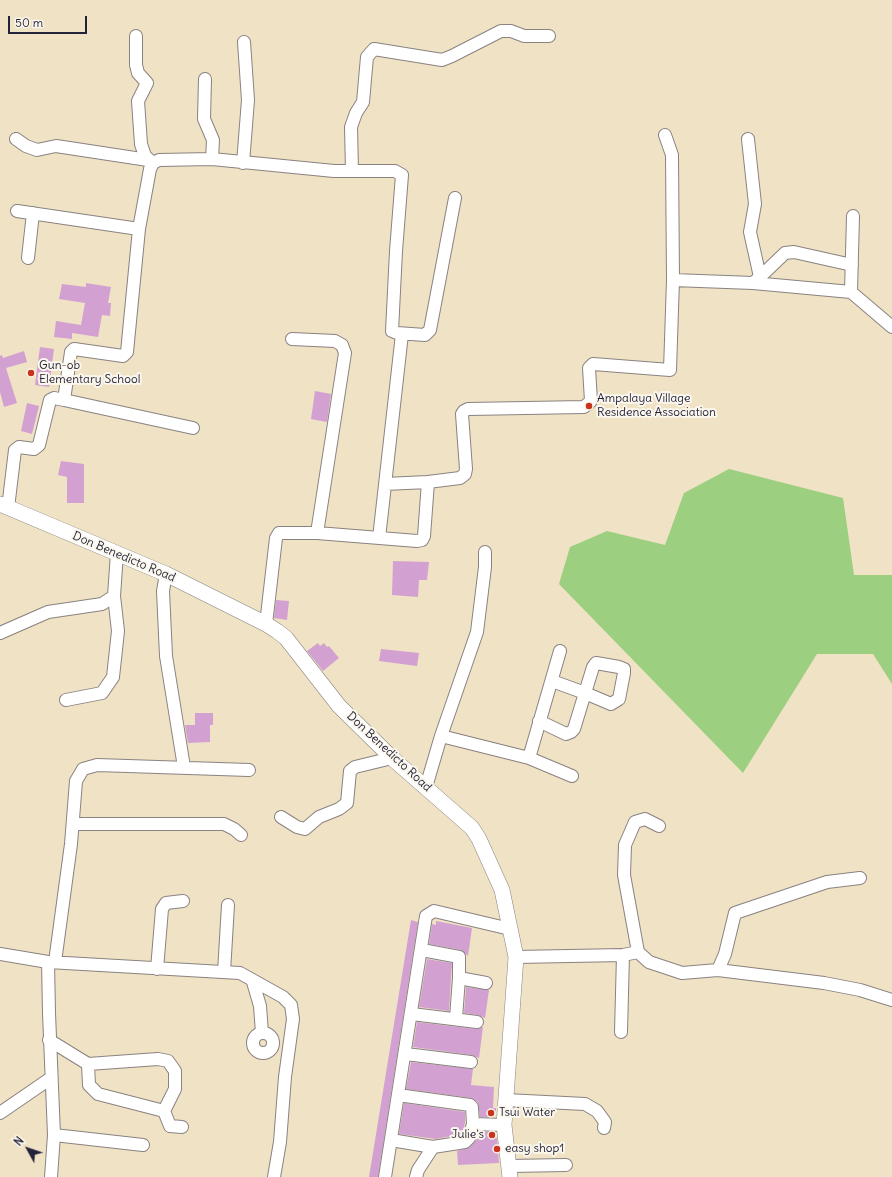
<!DOCTYPE html>
<html>
<head>
<meta charset="utf-8">
<style>
  body { margin:0 }
  #map { position:relative; width:892px; height:1177px; overflow:hidden; background:#f0e2c4; font-family:Delius,sans-serif }
  canvas { display:block }
  .north { position:absolute; left:8px; top:1129px; width:40px; height:40px; -webkit-text-stroke:3px #fbf7ec; paint-order:stroke; rotate:310deg; font-size:11px; font-weight:700; line-height:16px; text-align:center; color:#22223b }
  .north::after { content:''; display:block; margin:auto; width:14px; height:18px; background:#22223b; clip-path:polygon(50% 0,100% 100%,50% 72%,0 100%) }
  .scale { position:absolute; left:8px; top:16px; width:79px; height:18px; box-sizing:border-box; border:2px solid #22223b; border-top:0; padding-left:5px; font-size:12px; line-height:14px; white-space:nowrap; color:#22223b; -webkit-text-stroke:3px #fbf7ec; paint-order:stroke }
</style>
</head>
<body>
<div id="map">
<canvas width="892" height="1177"></canvas>
<div class="north">N</div>
<div class="scale">50 m</div>
</div>
<script>
const ctx = document.querySelector('canvas').getContext('2d');
ctx.lineJoin = 'round';
function paint(path, color) { ctx.fillStyle = color; ctx.fill(path, 'evenodd'); }
const poly = rows => new Path2D(rows.map(r => 'M' + r).join(''));
function strokePath(path, color, width, dash) { ctx.strokeStyle = color; ctx.lineWidth = width; ctx.lineCap = dash ? 'butt' : 'round'; ctx.setLineDash(dash || []); ctx.stroke(path); }
function drawText(font, color, halo, rows, align = 'center') {
  ctx.font = font + ' Delius,sans-serif'; ctx.lineWidth = 4; ctx.setLineDash([]); ctx.textBaseline = 'middle'; ctx.strokeStyle = halo; ctx.fillStyle = color; for (const [text, x, y, turn = 0] of rows) {
    ctx.save(); ctx.translate(x, y); ctx.rotate((+turn || 0) * Math.PI / 180); ctx.textAlign = isNaN(turn) ? turn : align; if (halo) ctx.strokeText(text, 0, 0); ctx.fillText(text, 0, 0); ctx.restore();
  }
}
paint(poly([
  [729,469,843,498,854,575,892,575,892,684,873,654,817,654,743,773,559,584,570,547,607,531,665,545,684,493]
]), '#9ccf7f');
paint(poly([
  [86,283,111,287,108,303,111,303,110,316,102,315,98,337,72,333,72,339,54,337,56,321,81,325,85,303,59,299,62,284,86,287],
  [40,347,54,349,49,387,35,385],
  [24,351,27,362,6,368,17,403,4,407,0,392,0,356,2,355,3,358],
  [315,391,331,394,327,422,311,419],
  [27,403,39,406,32,434,21,431],
  [61,461,84,464,84,503,67,503,67,477,58,475],
  [393,561,429,562,427,580,419,580,418,597,392,595],
  [276,600,289,601,287,620,274,618],
  [318,643,320,646,324,643,327,647,329,646,339,658,323,671,307,651],
  [381,649,419,653,417,666,379,661],
  [195,713,213,713,213,725,210,725,210,742,188,743,185,725,195,725],
  [411,920,418,922,378,1177,369,1177],
  [436,921,472,928,468,956,461,950,429,944,432,924,436,925],
  [427,959,452,963,449,1011,419,1007],
  [466,987,489,990,485,1018,478,1015,464,1013],
  [417,1022,476,1029,483,1027,479,1058,472,1055,413,1047],
  [411,1062,473,1069,471,1085,494,1087,493,1108,496,1108,496,1111,491,1117,480,1117,478,1102,471,1098,406,1089],
  [404,1103,465,1112,465,1123,462,1134,436,1139,399,1134],
  [479,1132,493,1132,497,1139,499,1163,458,1165,457,1151,470,1147,476,1140]
]), '#d2a1d2');
const minor = poly([
  [136,36,136,65,138,73,147,83,138,101,141,144,145,156,153,163],
  [205,79,204,119,213,140,212,159],
  [16,139,26,146,37,150,56,146,148,160],
  [748,139,755,204,750,232,760,277,753,283],
  [243,163,248,100,244,42],
  [352,171,351,127,356,113,363,102,367,57,374,49,442,60,452,56,501,31,511,31,524,36,549,36],
  [17,211,139,229],
  [28,258,33,213],
  [760,277,785,253,794,252,852,265],
  [673,280,753,283,851,292,892,327],
  [851,292,853,216],
  [292,339,335,341,342,345,345,353,317,533],
  [64,400,193,428],
  [385,484,428,482],
  [8,508,15,450,19,447,34,449,39,445,50,400,54,398,64,400,71,352,74,349,123,356,127,352,139,229,150,169,153,163,159,160,212,159,334,171,395,171,402,175,396,251,392,331,397,333,425,335,430,330,455,198],
  [379,538,402,334],
  [166,574,163,591,166,656,184,767],
  [266,624,276,538,279,533,317,533,417,541,422,540,424,536,428,482,460,478,465,474,466,469,462,414,464,411,468,409,584,407,591,401,589,368,593,364,670,370,673,280,672,155,665,135],
  [0,633,48,612,102,604,114,596],
  [66,700,102,693,113,677,118,631,114,596,117,553],
  [539,721,566,734,571,732,574,729,585,693,593,667,596,663,619,667,624,669,624,673,619,699,611,704,585,693,552,681],
  [441,736,529,758,572,776],
  [529,758,560,651],
  [426,787,441,736,477,632,485,567,485,552],
  [281,817,297,827,305,829,319,817,339,809,347,803,350,771,355,767,392,758],
  [74,824,224,824,234,829,241,835],
  [659,826,645,819,635,822,625,845,624,875,638,952,649,962,682,973,718,970,725,954,735,913,827,882,860,878],
  [422,950,459,957,459,978,456,1018],
  [0,954,48,962,240,973,283,997,291,1005,293,1019,285,1077,280,1142,274,1177],
  [516,957,623,955,638,952],
  [48,962,49,1013,54,1135,51,1177],
  [55,962,71,844,76,781,83,769,97,765,249,770],
  [157,969,162,909,166,903,183,901],
  [718,970,824,983,860,990,892,1000],
  [224,972,228,905],
  [459,978,486,983],
  [253,982,260,1006,262,1033],
  [412,1014,477,1022],
  [621,1032,623,955],
  '253 1043a10 10 0 1 1 20 0a10 10 0 1 1-20 0Z',
  [49,1040,88,1064,158,1059,168,1061,175,1071,175,1089,164,1111,170,1126,182,1127],
  [406,1054,471,1062],
  [88,1064,89,1085,98,1094,164,1111],
  [506,1100,585,1104,597,1111,605,1122,604,1128],
  [0,1113,51,1078],
  [473,1124,504,1125],
  [54,1135,143,1145],
  [391,1140,433,1147,465,1142,469,1138,473,1124,472,1107,470,1105,398,1095],
  [509,1166,566,1165],
  [385,1177,426,916,434,911,510,929],
  [416,1177,418,1170,433,1147]
]);
const tertiary = poly([
  [0,504,166,574,266,624,277,631,286,638,339,706,392,758,472,828,479,839,502,890,516,957,504,1125,510,1177]
]);
strokePath(minor, '#898280', 14);
strokePath(tertiary, '#898280', 16);
strokePath(minor, '#fff', 12);
strokePath(tertiary, '#fff', 15);
for (const [x, y, r, color] of [
  [31,373,4,"#c8321e"],
  [589,406,4,"#c8321e"],
  [491,1113,4,"#c8321e"],
  [492,1135,4,"#c8321e"],
  [497,1149,4,"#c8321e"]
]) { const dot = new Path2D(); dot.arc(x, y, r, 0, 2 * Math.PI); ctx.fillStyle = color; ctx.fill(dot); strokePath(dot, '#fbf7ec', 1.5); }
drawText('12px', '#22223b', '#fbf7ec', [
  ["Gun-ob",39,366],
  ["Elementary School",39,380],
  ["Ampalaya Village",597,399],
  ["Residence Association",597,413],
  ["Tsui Water",499,1113],
  ["Julie's",484,1135,"right"],
  ["easy shop1",505,1149]
], 'left');
drawText('12px', '#22223b', '#fbf7ec', [
  ["Don Benedicto Road",124,557,23],
  ["Don Benedicto Road",389,752,43]
]);
</script>
</body>
</html>
